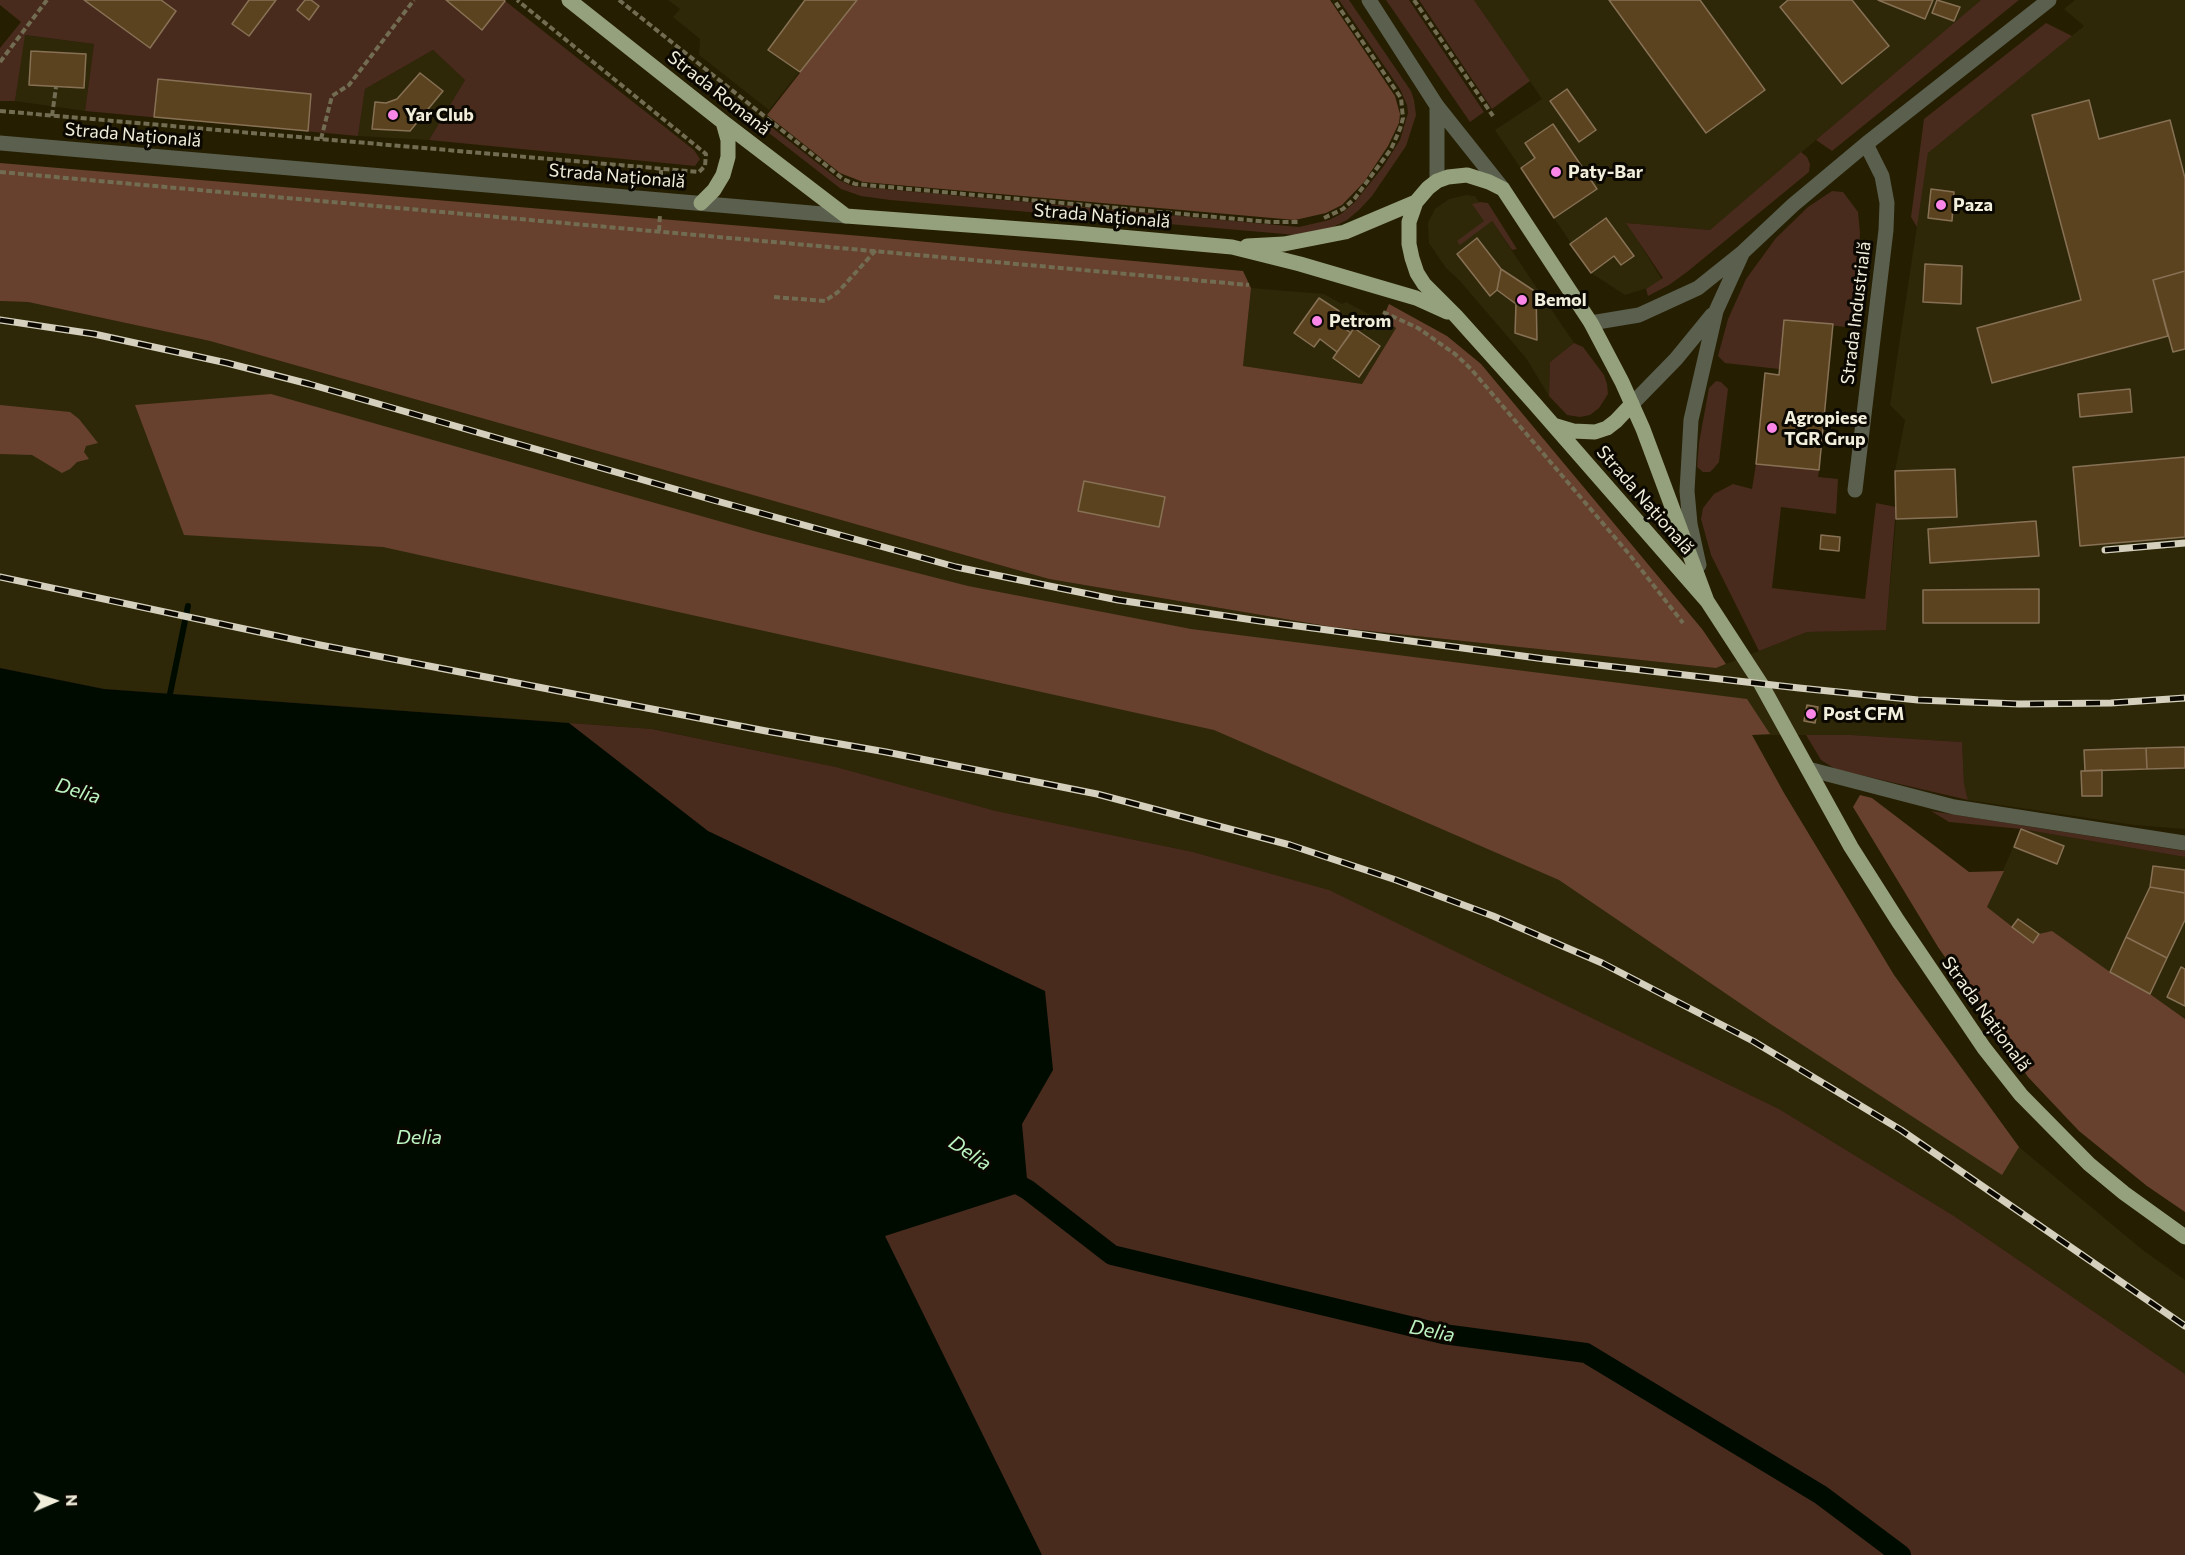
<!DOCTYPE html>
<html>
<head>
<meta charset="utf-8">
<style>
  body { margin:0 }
  #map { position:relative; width:2185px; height:1555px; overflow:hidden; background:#251e00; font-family:Commissioner,sans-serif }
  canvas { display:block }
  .north { position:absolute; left:24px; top:1471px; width:60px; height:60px; -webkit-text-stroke:4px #0b0801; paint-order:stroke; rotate:88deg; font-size:16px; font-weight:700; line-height:24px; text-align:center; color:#f1eedc }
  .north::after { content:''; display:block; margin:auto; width:21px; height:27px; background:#f1eedc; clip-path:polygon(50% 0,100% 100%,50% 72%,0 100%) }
</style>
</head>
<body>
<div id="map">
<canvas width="2185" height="1555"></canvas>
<div class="north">N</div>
</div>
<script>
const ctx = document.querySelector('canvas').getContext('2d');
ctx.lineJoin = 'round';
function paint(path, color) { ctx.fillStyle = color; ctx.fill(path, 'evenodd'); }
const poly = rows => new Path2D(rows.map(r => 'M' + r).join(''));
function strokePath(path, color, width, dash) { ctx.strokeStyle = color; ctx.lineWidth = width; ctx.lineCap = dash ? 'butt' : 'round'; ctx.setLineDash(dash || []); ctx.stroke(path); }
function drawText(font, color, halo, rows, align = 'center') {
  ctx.font = font + ' Commissioner,sans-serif'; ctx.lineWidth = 6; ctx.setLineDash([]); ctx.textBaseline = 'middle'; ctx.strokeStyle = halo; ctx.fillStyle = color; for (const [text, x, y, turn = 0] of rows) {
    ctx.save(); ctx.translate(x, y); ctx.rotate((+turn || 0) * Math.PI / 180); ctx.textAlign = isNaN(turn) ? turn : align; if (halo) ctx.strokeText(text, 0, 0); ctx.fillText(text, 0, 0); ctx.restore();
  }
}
paint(poly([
  [668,0,857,0,769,110,699,55,700,39,673,17,680,9],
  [1474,0,1981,0,1710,230,1627,223,1664,283,1625,295,1591,273,1495,130,1542,99],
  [2075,0,2185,0,2185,829,2134,825,1968,800,1964,784,1962,742,1851,735,1752,735,1784,793,1894,975,2019,1147,2144,1251,2185,1280,2185,1374,1954,1216,1779,1109,1328,890,1193,852,996,811,836,767,653,729,104,689,0,668,0,301,28,302,210,341,1049,579,1332,627,1716,668,1807,632,1886,629,1896,519,1895,471,1905,420,1890,405,1928,153,2084,26,2064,9],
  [24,35,94,44,85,111,15,101],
  [433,50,465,80,429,140,358,136,365,89],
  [1466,195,1475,196,1574,343,1550,362,1549,396,1526,358,1460,281,1446,268,1429,243,1428,223,1435,209,1449,199],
  [1251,288,1324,294,1342,304,1346,302,1396,328,1362,384,1243,366],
  [2021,829,2185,857,2185,1019,2150,994,2110,972,2033,943,1987,907]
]), '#2e2809');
paint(poly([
  [0,0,504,0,694,150,700,159,695,166,429,140,465,80,433,50,365,89,358,136,85,111,94,44,25,35,15,101,0,101,0,48,21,22,0,5],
  [1339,0,1349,0,1411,91,1414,100,1416,115,1406,146,1372,196,1359,210,1347,220,1331,228,1296,235,890,200,861,196,841,189,729,102,727,98,729,94,839,180,852,186,1299,227,1329,220,1341,214,1354,203,1383,167,1400,140,1408,113,1407,105,1400,89],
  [1386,0,1409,0,1484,112,1470,122],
  [1419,0,1474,0,1530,81,1492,109],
  [1981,0,2019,0,1832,151,1816,140],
  [2046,23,2072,36,1928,153,1917,227,1911,217,1924,119],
  [1801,152,1807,157,1810,164,1809,172,1687,272,1669,285,1648,296,1646,289,1663,278,1626,223,1710,230],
  [1832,191,1843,192,1858,212,1860,233,1854,328,1784,320,1779,369,1725,363,1718,356,1728,319,1746,279,1776,238,1808,207],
  [1481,202,1488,203,1517,249,1512,250,1492,221,1460,245,1457,241,1484,221,1472,204],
  [1574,343,1583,347,1604,375,1607,384,1608,394,1599,408,1590,415,1580,417,1567,415,1549,396,1550,362],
  [1716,381,1721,382,1728,389,1720,453,1719,462,1714,468,1710,472,1703,472,1697,467,1699,443,1709,388],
  [1756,464,1819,470,1818,477,1838,479,1836,514,1781,507,1772,588,1865,599,1876,503,1896,507,1886,630,1807,632,1759,651,1711,555,1701,519,1703,508,1714,494,1733,484,1752,489],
  [0,668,104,689,652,729,836,767,996,811,1193,852,1329,890,1779,1109,1954,1216,2185,1374,2185,1555,0,1555],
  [1806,735,1851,735,1962,742,1964,784,1968,800,1835,769,1821,760],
  [1931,811,2185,851,2185,857,2021,829,1949,822]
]), '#482b1d');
paint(poly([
  [857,0,1330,0,1395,96,1400,114,1399,123,1388,146,1364,182,1342,205,1326,213,1295,220,863,182,840,173,767,115],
  [0,163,873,237,1243,271,1251,288,1243,366,1362,384,1396,328,1382,320,1389,304,1447,336,1481,364,1702,629,1726,664,1716,668,1332,627,1049,579,210,341,28,302,0,301],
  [271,394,761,533,968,586,1191,629,1747,699,1770,734,1752,735,1784,793,1894,975,2019,1147,2002,1175,1772,1025,1559,880,1214,730,383,547,184,535,135,405],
  [0,405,70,412,79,419,98,443,86,446,84,452,89,459,77,462,70,469,62,473,32,455,0,454],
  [1860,795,1872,798,1969,872,2004,871,1987,907,2033,943,2039,934,2052,931,2110,972,2150,994,2185,1019,2185,1212,2147,1186,2079,1131,2028,1077,1938,947,1853,807]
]), '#67412e');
paint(poly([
  [0,668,104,689,569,723,708,831,1045,991,1053,1070,1022,1124,1028,1190,885,1236,1042,1555,0,1555]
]), '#000b00');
strokePath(poly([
  [170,694,188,606]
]), '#000b00', 6);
strokePath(poly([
  [1007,1178,1028,1190,1112,1255,1443,1334,1586,1353,1821,1495,1901,1555]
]), '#000b00', 20);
const building = poly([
  [84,0,161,0,176,11,150,48,84,0],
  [249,0,276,0,249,36,232,24,249,0],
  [305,0,311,0,319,6,309,20,297,10,305,0],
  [446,0,504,0,505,1,482,30,446,0],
  [805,0,857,0,800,72,768,50,805,0],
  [1609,0,1700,0,1765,90,1706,133,1609,0],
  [1788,0,1852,0,1889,46,1842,84,1780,7,1788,0],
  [1878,0,1933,0,1925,19,1878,0],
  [1937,0,1960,7,1954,21,1932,13,1937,0],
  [31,51,86,54,84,88,29,85,31,51],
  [420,73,443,91,410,131,372,129,375,102,386,103,397,99,420,73],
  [158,79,311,94,308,131,154,117,158,79],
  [1567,89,1596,130,1579,142,1550,101,1567,89],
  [2089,100,2099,139,2170,120,2185,178,2185,271,2153,280,2168,336,1992,383,1977,328,2081,300,2032,115,2089,100],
  [1553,124,1597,189,1554,218,1521,168,1535,158,1525,143,1553,124],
  [1931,189,1954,192,1952,221,1928,218,1931,189],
  [1606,218,1634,256,1621,265,1614,256,1591,273,1570,244,1606,218],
  [1477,238,1501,269,1497,290,1490,296,1457,254,1477,238],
  [1925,264,1962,266,1961,304,1923,302,1925,264],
  [1501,269,1536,292,1537,340,1515,333,1516,304,1497,290,1501,269],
  [2185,271,2185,349,2173,352,2153,280,2185,271],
  [1319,298,1339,311,1333,320,1351,333,1337,352,1320,339,1314,347,1294,333,1319,298],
  [1784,320,1833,324,1819,470,1756,464,1765,373,1779,375,1784,320],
  [1354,328,1380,346,1359,377,1333,358,1354,328],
  [2130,389,2132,412,2080,417,2078,394,2130,389],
  [2185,457,2185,537,2080,546,2073,467,2185,457],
  [1955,469,1957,517,1896,519,1895,471,1955,469],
  [1084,481,1165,497,1159,527,1078,511,1084,481],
  [2036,521,2039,556,1930,563,1928,529,2036,521],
  [1821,535,1840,537,1839,551,1820,549,1821,535],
  [2039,589,2039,623,1923,623,1923,590,2039,589],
  [1807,705,1818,707,1815,723,1804,721,1807,705],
  [2185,747,2185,768,2147,769,2146,748,2185,747],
  [2146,748,2147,769,2085,771,2084,750,2146,748],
  [2102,770,2102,796,2082,796,2081,771,2102,770],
  [2021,829,2064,846,2057,864,2014,847,2021,829],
  [2153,866,2185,870,2185,893,2150,887,2153,866],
  [2150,887,2185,893,2185,920,2167,958,2126,937,2150,887],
  [2018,919,2039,934,2033,943,2012,927,2018,919],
  [2126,937,2167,958,2150,994,2110,972,2126,937],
  [2181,967,2185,969,2185,1006,2167,997,2181,967]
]);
paint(building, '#5c4320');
strokePath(building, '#877155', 1.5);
strokePath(poly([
  [619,0,843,179,855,184,1270,222,1299,222],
  [1414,0,1493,116],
  [0,62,47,0],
  [0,111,699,172,705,166,706,154,517,0],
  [52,116,56,87],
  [321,139,332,96,349,85,414,0],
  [0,172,1249,285],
  [661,185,661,168],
  [1324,218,1343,209,1355,198,1391,149,1400,129,1403,118,1401,98,1334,0],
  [659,231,660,214],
  [774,297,825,301,838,292,876,250],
  [1383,312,1418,328,1455,354,1471,369,1629,554,1683,623]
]), '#716c52', 4, [6, 3]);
strokePath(poly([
  [1369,0,1437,106,1503,189],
  [1437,106,1437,181],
  [0,143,846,216],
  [1591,323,1639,315,1698,288,1743,252,1793,205,1866,144,2049,0],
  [1632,404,1676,359,1712,315],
  [1855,490,1886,230,1887,203,1882,176,1866,144],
  [1699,565,1690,524,1687,491,1691,420,1716,311,1742,254],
  [1808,769,1954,807,2185,843]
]), '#5a5f4e', 15);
strokePath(poly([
  [569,0,723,122,846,216,1076,233,1232,247,1300,264,1416,298,1447,312],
  [701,203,714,190,723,175,728,157,728,140,723,122],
  [1247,246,1284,244,1345,232,1416,202],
  [1553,425,1573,431,1595,432,1607,428,1616,421,1632,404],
  [1707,601,1643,429,1622,382,1591,323,1503,189,1489,182,1467,175,1448,177,1437,181,1428,188,1416,202,1409,222,1409,244,1412,258,1417,273,1424,284,1456,316,1534,403,1707,601,1761,684,1851,847,1898,921,1984,1048,2021,1095,2089,1164,2124,1193,2185,1237]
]), '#95a07d', 15);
const rail = poly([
  [0,320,94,334,227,363,309,384,713,500,956,567,1118,600,1260,621,1545,659,1799,688,1918,700,2019,704,2111,703,2185,698],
  [2105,550,2185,543],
  [0,577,320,645,766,731,886,752,1097,794,1290,845,1396,880,1493,916,1602,963,1753,1041,1901,1130,2185,1326]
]);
strokePath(rail, '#d4d0bd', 7);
strokePath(rail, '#0b0801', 4.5, [14]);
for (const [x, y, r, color] of [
  [393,115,6,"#fa87e7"],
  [1556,172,6,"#fa87e7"],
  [1941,205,6,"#fa87e7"],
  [1522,300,6,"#fa87e7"],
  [1317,321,6,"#fa87e7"],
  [1772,428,6,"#fa87e7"],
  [1811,714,6,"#fa87e7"]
]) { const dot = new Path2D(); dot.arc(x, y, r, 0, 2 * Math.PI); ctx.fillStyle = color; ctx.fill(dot); strokePath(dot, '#0b0801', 2); }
drawText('18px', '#f1eedc', '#0b0801', [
  ["Strada Romană",719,93,38],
  ["Strada Națională",133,135,5],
  ["Strada Națională",617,176,5],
  ["Strada Națională",1102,216,5],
  ["Strada Industrială",1856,313,-83],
  ["Strada Națională",1645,500,49],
  ["Strada Națională",1986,1014,54]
]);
drawText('bold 18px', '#f1eedc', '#0b0801', [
  ["Yar Club",405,115],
  ["Paty-Bar",1568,172],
  ["Paza",1953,205],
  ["Bemol",1534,300],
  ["Petrom",1329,321],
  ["Agropiese",1784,418],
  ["TGR Grup",1784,439],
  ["Post CFM",1823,714]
], 'left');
drawText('italic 20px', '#bbf4c0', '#0b0801', [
  ["Delia",78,791,17],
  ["Delia",419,1137],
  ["Delia",970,1153,34],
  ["Delia",1432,1331,11]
]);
</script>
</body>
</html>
